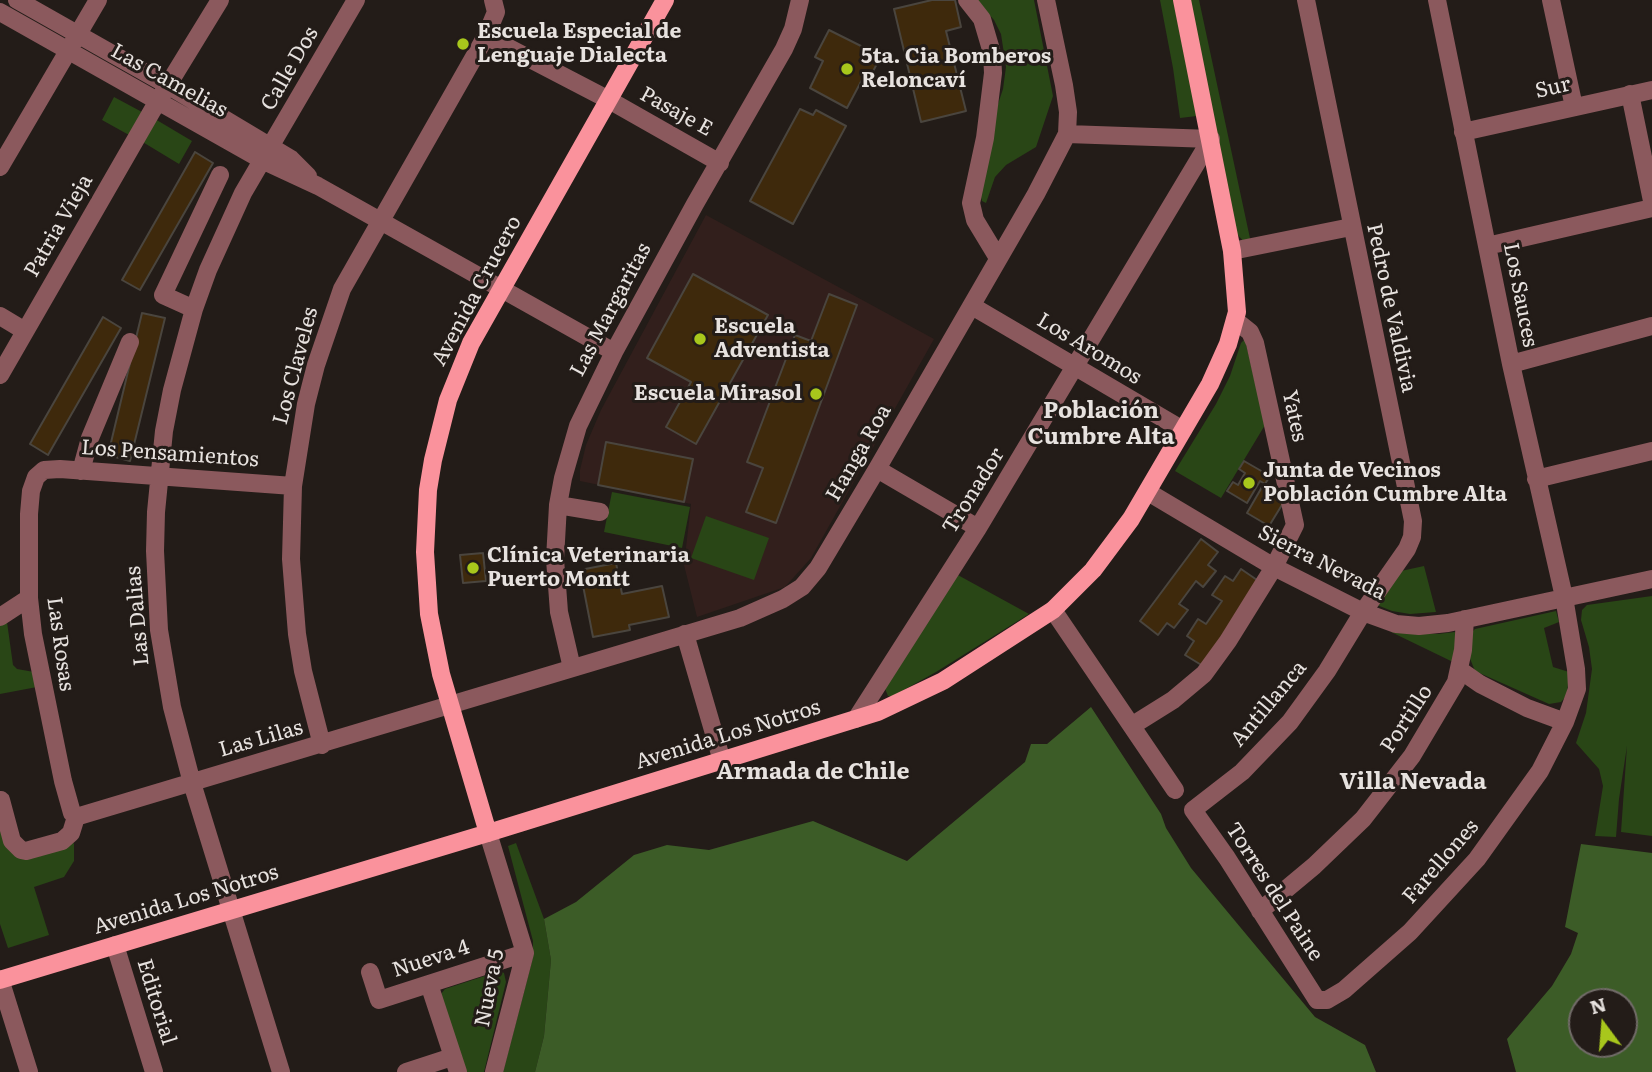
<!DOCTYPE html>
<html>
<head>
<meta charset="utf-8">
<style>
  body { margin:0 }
  #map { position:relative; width:1652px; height:1072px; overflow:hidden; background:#231c18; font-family:Literata,serif }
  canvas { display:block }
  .north { position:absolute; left:1568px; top:988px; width:70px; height:70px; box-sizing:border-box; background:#231c18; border:2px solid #716b68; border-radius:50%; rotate:344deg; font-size:19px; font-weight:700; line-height:28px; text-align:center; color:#e7e2df }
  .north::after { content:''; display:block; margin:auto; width:24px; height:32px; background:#a8c71c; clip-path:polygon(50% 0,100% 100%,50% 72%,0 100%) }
</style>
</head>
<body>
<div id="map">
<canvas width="1652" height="1072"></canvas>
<div class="north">N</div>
</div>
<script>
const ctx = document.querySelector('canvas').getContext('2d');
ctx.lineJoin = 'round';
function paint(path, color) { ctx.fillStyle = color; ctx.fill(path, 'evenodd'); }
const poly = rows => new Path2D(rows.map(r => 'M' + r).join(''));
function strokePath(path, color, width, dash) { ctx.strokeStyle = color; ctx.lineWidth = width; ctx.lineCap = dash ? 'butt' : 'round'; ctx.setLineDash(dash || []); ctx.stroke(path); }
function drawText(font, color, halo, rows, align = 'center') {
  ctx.font = font + ' Literata,serif'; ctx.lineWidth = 6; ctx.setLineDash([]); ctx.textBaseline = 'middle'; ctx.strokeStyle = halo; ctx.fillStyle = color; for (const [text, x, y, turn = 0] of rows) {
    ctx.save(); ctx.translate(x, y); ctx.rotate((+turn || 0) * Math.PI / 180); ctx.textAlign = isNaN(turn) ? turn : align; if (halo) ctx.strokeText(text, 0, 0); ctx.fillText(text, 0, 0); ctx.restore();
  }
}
paint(poly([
  [706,215,934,339,811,558,785,587,697,617,684,565,691,504,580,481,580,470,586,445,601,410]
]), '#321f1c');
paint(poly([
  [976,0,1034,0,1053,96,1036,147,1006,165,995,177,986,203,982,201,980,193,992,122,1003,89,1006,67,1001,34,994,20],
  [1160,0,1173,0,1197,116,1180,118,1173,68],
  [1189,0,1199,0,1251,243,1245,243,1237,234],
  [114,97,142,112,129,135,102,120],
  [155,119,192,141,179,164,141,141],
  [1245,339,1265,425,1221,498,1175,471,1216,404,1230,376,1241,343],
  [612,492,690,507,682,548,604,532],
  [706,516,769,538,754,580,691,558],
  [1424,566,1436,612,1410,614,1392,611,1377,605,1401,571],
  [956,574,1029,614,936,672,893,696,888,696,884,686],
  [1652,596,1652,836,1621,832,1627,746,1619,799,1616,837,1595,836,1603,786,1599,769,1576,743,1586,713,1592,669,1589,647,1581,620,1582,610,1587,605],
  [1556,611,1559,622,1544,628,1553,667,1569,672,1567,695,1561,702,1549,704,1475,671,1469,656,1470,634,1475,629],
  [7,622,13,665,17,669,34,672,37,687,0,694,0,624],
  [1391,632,1438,634,1455,632,1458,634,1453,662],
  [0,811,12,848,72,840,74,844,74,861,64,877,34,887,49,935,8,948,0,924],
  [516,843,544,919,551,960,544,1036,535,1072,503,1072,533,957,533,941,508,846],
  [500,971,504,973,506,982,484,1072,465,1072,441,994,445,989]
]), '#294616');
paint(poly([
  [1091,707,1161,814,1166,828,1191,868,1315,1017,1365,1045,1376,1072,535,1072,544,1036,551,960,544,919,576,902,634,855,667,845,709,850,813,821,907,861,1025,762,1031,744,1047,744],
  [1581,844,1652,853,1652,1072,1516,1072,1507,1039,1552,986,1571,954,1578,933,1565,927],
  [1624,1002,1624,1044,1582,1044,1582,1002]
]), '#3c5c27');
const building = poly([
  [932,0,955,0,961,27,946,31,966,111,921,122,894,9,932,0],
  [829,30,881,56,869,79,864,76,847,108,810,88,823,61,815,57,829,30],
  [800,109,813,115,816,110,846,126,793,224,750,201,800,109],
  [195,152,213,163,140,290,122,280,195,152],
  [693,274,768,315,696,444,666,427,691,382,647,358,693,274],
  [829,294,857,305,776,523,746,512,763,468,747,462,795,335,811,341,829,294],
  [142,313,165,318,130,461,108,455,142,313],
  [103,317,121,328,48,455,30,444,103,317],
  [606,442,693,459,684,502,598,485,606,442],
  [1244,461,1270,476,1265,484,1260,481,1247,503,1227,491,1233,482,1238,485,1245,473,1239,469,1244,461],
  [1262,487,1285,500,1269,526,1247,513,1262,487],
  [1201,539,1218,552,1208,565,1216,571,1203,587,1196,581,1179,604,1188,610,1174,628,1167,623,1158,635,1140,621,1201,539],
  [483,553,486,581,463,583,460,555,483,553],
  [616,563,622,594,662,586,669,617,629,625,630,630,593,637,580,570,616,563],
  [1241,569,1260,582,1203,666,1185,655,1194,641,1187,636,1198,619,1206,624,1222,601,1212,595,1225,576,1233,581,1241,569]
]);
paint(building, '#3e290c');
strokePath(building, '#4a453e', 2);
strokePath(poly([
  [17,0,169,86,271,147,291,159,308,176],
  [493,0,496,12,486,36,609,100,720,163],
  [967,0,982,19,992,53,993,73,985,138,971,203,975,220,998,258],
  [1306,0,1413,521,1412,537,1407,549,1363,612,1327,671,1290,722,1242,772,1193,810,1227,858,1317,1000,1327,1000,1344,990,1410,932,1477,859,1540,771,1565,722,1577,689,1576,669,1564,597,1511,364,1437,0],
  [1551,0,1574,107],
  [0,12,262,160,318,186,614,352],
  [1630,94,1652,201],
  [1463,132,1652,90],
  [0,167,98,0],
  [1487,246,1652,208],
  [1232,251,1351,227],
  [972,306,1183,430],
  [194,309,163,295,220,175],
  [0,316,25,331],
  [1511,364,1652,326],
  [0,375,152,111,220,0],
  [877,469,978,528],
  [81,471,90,438,130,342],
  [1536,479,1652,451],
  [293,486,60,469,44,470,36,477,31,491,29,514,29,598,33,634,63,781,72,813,76,817,740,618,783,599,802,587,818,568,877,469,1036,194,1067,134,1068,112,1064,85,1046,0],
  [1148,492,1274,567,1363,612,1396,624,1419,626,1448,623,1652,579],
  [558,505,600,512],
  [1053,610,1175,790],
  [0,617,29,598],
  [685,634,722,761],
  [572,668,559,612,555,559,558,505,563,478,578,426,614,352,695,204,784,49,793,29,800,0],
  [1460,670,1480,684,1527,708,1565,722],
  [856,719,978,528,1211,139,1067,134],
  [1133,725,1173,700,1204,674,1228,641,1274,567,1295,525,1255,343,1250,332,1235,320],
  [322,745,303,671,297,634,291,559,293,486,306,404,316,365,342,289,486,36],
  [1,800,12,841,21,850,26,851,62,841,71,833,76,817],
  [488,833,525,953,494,1072],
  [1260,911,1314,866,1363,819,1412,756,1456,682,1463,650,1465,619],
  [115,945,154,1072],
  [370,972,379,1000,525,953],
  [0,979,29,1072],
  [429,984,458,1072],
  [281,1072,192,783,172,707,159,630,155,551,156,512,164,431,172,390,194,309,208,270,243,193,356,0],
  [406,1072,452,1057]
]), '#8b595d', 18);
strokePath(poly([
  [488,833,441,674,429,614,425,552,428,490,433,460,448,400,471,343,665,0],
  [0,980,488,833,878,712,943,681,1053,610,1093,570,1131,519,1210,384,1228,344,1237,312,1232,251,1182,0]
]), '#fa929c', 18);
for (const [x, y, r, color] of [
  [463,44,7,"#a8c71c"],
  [847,69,7,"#a8c71c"],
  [700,339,7,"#a8c71c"],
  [816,394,7,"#a8c71c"],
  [1249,483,7,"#a8c71c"],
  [473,568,7,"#a8c71c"]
]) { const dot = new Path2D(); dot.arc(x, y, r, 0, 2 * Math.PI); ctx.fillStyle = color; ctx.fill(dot); strokePath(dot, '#231c18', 2.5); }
drawText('bold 21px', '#e7e2df', '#231c18', [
  ["Escuela Especial de",477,32],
  ["Lenguaje Dialecta",477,56],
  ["5ta. Cia Bomberos",861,57],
  ["Reloncaví",861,81],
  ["Escuela",714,327],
  ["Adventista",714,351],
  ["Escuela Mirasol",802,394,"right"],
  ["Junta de Vecinos",1263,471],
  ["Población Cumbre Alta",1263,495],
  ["Clínica Veterinaria",487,556],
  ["Puerto Montt",487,580]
], 'left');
drawText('21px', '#e7e2df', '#231c18', [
  ["Calle Dos",290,69,-60],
  ["Las Camelias",169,81,29],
  ["Sur",1553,88,-13],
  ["Pasaje E",676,112,29],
  ["Patria Vieja",59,226,-60],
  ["Avenida Crucero",477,291,-62],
  ["Los Sauces",1520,295,79],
  ["Pedro de Valdivia",1391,308,78],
  ["Las Margaritas",611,310,-62],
  ["Los Aromos",1089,349,31],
  ["Los Claveles",296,366,-75],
  ["Yates",1294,416,78],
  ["Hanga Roa",859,453,-60],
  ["Los Pensamientos",170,454,4],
  ["Tronador",974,491,-58],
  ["Sierra Nevada",1322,563,27],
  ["Las Dalias",138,616,-95],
  ["Las Rosas",60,644,82],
  ["Antillanca",1269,704,-50],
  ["Portillo",1407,719,-57],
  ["Avenida Los Notros",728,735,-17],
  ["Las Lilas",261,739,-16],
  ["Farellones",1441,862,-49],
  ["Torres del Paine",1274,892,57],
  ["Avenida Los Notros",186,900,-17],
  ["Nueva 4",431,959,-18],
  ["Nueva 5",490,988,-79],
  ["Editorial",156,1002,73]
]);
drawText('bold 23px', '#e7e2df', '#231c18', [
  ["Población",1101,411],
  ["Cumbre Alta",1101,437],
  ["Armada de Chile",813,772],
  ["Villa Nevada",1413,782]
]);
</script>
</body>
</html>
